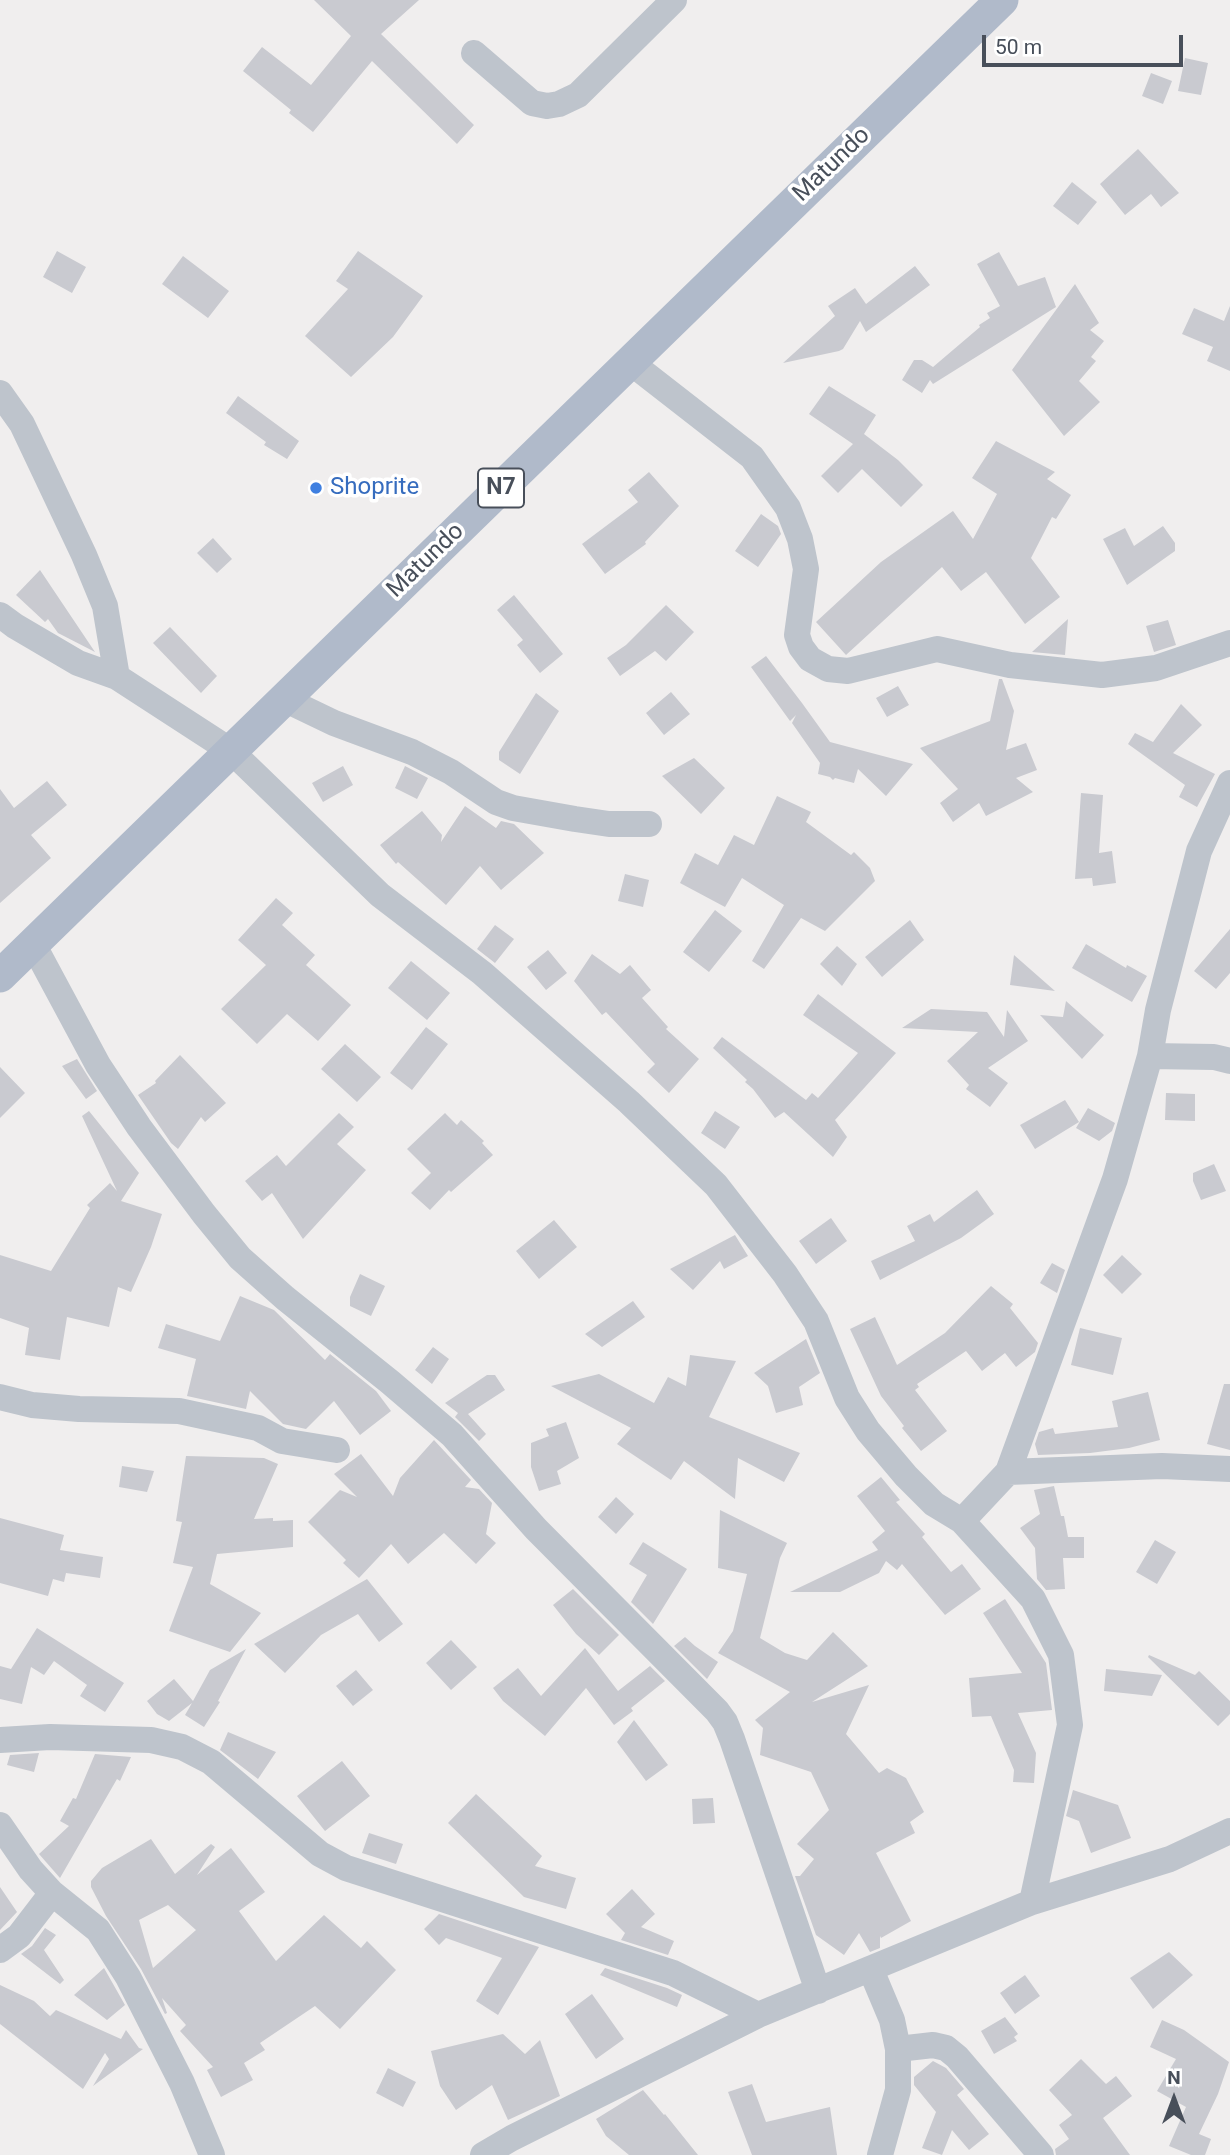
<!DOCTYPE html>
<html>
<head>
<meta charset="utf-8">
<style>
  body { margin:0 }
  #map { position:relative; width:1230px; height:2155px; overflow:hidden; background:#f0eeee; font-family:Roboto,sans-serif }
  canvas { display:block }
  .north { position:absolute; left:1139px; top:2064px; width:70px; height:70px; -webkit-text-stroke:5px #fff; paint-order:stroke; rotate:0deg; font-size:19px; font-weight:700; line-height:28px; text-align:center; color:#484f5a }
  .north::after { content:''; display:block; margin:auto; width:24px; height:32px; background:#484f5a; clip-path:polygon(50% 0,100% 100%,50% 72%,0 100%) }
  .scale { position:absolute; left:982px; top:35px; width:201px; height:32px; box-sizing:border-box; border:4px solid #484f5a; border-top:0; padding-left:9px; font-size:21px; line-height:24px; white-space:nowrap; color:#484f5a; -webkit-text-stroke:5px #fff; paint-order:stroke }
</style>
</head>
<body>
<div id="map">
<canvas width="1230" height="2155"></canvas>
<div class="north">N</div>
<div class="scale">50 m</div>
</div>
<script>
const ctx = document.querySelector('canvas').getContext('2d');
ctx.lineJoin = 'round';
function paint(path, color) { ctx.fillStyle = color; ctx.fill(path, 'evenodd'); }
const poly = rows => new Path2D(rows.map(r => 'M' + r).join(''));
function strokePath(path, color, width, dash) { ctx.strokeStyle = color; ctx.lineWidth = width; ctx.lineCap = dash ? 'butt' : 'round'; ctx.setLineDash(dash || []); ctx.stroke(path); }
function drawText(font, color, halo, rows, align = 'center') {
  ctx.font = font + ' Roboto,sans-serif'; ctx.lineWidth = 7; ctx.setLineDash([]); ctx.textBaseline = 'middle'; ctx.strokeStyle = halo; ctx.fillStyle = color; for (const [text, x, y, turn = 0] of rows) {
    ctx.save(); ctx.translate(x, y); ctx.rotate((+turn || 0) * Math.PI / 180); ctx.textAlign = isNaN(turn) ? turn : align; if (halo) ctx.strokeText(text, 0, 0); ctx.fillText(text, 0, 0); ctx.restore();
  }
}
paint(poly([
  [314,0,419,0,381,34,474,125,457,144,372,61,313,132,289,113,291,110,243,71,262,47,311,85,351,36],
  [1185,58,1208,63,1201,95,1178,91],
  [1151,73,1172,81,1163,104,1142,96],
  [1138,149,1179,193,1161,207,1151,194,1125,215,1100,184],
  [1072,182,1097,202,1078,225,1053,206],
  [57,251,86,267,72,293,43,277],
  [358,251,423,296,393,337,351,377,305,336,348,289,336,281],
  [999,252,1018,286,1045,277,1056,307,933,384,930,380,922,393,902,380,914,360,922,360,933,367,980,327,979,325,990,318,987,313,1000,306,977,264],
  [183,256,229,291,208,318,162,284],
  [915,266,930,285,866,332,860,321,843,349,839,351,783,363,835,316,828,306,855,288,866,304],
  [1075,284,1099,323,1090,330,1104,341,1091,357,1096,361,1079,381,1100,402,1064,436,1012,370],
  [1230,306,1230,371,1207,361,1213,347,1182,334,1194,308,1224,321],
  [829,386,876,415,864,434,898,460,923,485,901,507,862,469,838,493,821,476,853,444,809,414],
  [238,396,299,441,287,459,264,445,266,442,226,413],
  [996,441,1055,472,1047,479,1071,495,1056,519,1052,517,1031,558,1060,597,1025,624,986,572,961,591,942,567,846,655,816,622,881,562,953,511,973,539,997,494,972,478],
  [649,472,679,506,645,542,646,544,605,574,582,544,638,502,628,490],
  [761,514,778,526,781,534,758,567,735,551],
  [1163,526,1175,543,1175,551,1127,585,1103,539,1125,528,1134,546],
  [213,538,232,559,217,573,197,553],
  [40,570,95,652,58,633,48,619,45,622,16,595],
  [514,595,563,654,540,673,517,645,523,640,497,610],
  [666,605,694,632,666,661,655,651,620,676,607,658,626,645],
  [1068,619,1065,655,1032,652],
  [1168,620,1176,645,1154,652,1146,626],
  [170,627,217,676,201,693,153,643],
  [766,656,802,703,830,742,913,764,886,796,858,769,854,783,835,778,833,780,830,777,818,774,820,763,792,723,796,715,790,721,751,667],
  [999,679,1002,679,1014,711,1006,750,1026,743,1037,770,1016,778,1033,792,986,816,979,803,953,822,940,803,958,789,920,748,990,721],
  [898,686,909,705,887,717,876,698],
  [671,692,690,714,664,735,646,713],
  [536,693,559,711,520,774,499,760,499,752],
  [1181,704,1202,725,1173,753,1215,774,1197,807,1179,797,1185,785,1128,744,1135,733,1153,742],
  [694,758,725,788,701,814,662,776],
  [343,766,353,785,323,802,312,783],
  [405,766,428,778,417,799,395,788],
  [47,781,67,805,31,835,51,858,0,903,0,789,14,808],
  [1081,793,1103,795,1099,853,1112,851,1116,883,1093,886,1092,878,1075,879],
  [777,796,811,812,806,822,851,855,854,852,870,868,875,881,825,931,801,918,764,969,752,961,784,905,742,878,725,907,680,883,695,853,718,865,734,835,754,845],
  [465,806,496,828,501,821,514,824,544,853,501,890,480,866,446,905,398,862,396,864,380,845,422,811,442,835,441,842],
  [625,874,649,880,643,907,618,901],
  [276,898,293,913,282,925,315,955,306,965,351,1005,318,1041,287,1014,257,1044,221,1009,266,965,238,940],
  [715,910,742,931,709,972,683,952],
  [910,920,924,940,882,977,865,957],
  [495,925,514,939,495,963,477,949],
  [1230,929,1230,973,1216,989,1194,971],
  [1086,944,1126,968,1127,965,1147,976,1132,1002,1072,968],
  [837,946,857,964,842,986,820,964],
  [548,950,567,973,546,990,527,967],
  [592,954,620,974,630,965,651,990,642,998,668,1027,666,1029,699,1059,669,1093,647,1072,655,1064,606,1012,602,1015,574,981],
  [1014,955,1055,991,1010,985],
  [411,961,450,993,427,1020,388,988],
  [818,994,896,1053,835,1120,847,1137,833,1157,784,1112,775,1118,753,1089,745,1082,747,1080,713,1048,722,1037,806,1100,812,1093,818,1098,858,1053,803,1015],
  [1066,1001,1104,1035,1082,1059,1040,1015,1063,1017],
  [931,1009,987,1012,1004,1037,1007,1010,1028,1041,988,1068,1008,1083,990,1107,966,1089,969,1085,947,1061,978,1032,902,1028],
  [426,1027,448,1044,412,1090,390,1073],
  [345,1044,381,1077,357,1102,321,1069],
  [180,1055,226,1103,205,1122,201,1117,178,1149,171,1143,138,1095,156,1083,155,1081],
  [77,1059,97,1091,86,1099,62,1066],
  [0,1067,25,1093,0,1118],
  [1166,1093,1195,1094,1195,1121,1165,1120],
  [1065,1100,1079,1122,1035,1149,1020,1125],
  [1088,1108,1115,1123,1112,1131,1099,1141,1076,1128],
  [89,1111,139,1173,121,1201,162,1214,151,1247,131,1292,118,1287,109,1327,67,1317,60,1360,25,1355,29,1328,0,1318,0,1255,51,1271,90,1208,87,1205,110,1183,117,1191,82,1116],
  [715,1111,740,1127,725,1149,701,1133],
  [339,1113,354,1127,337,1144,366,1170,303,1239,272,1193,262,1201,245,1181,277,1155,286,1166],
  [445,1113,457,1125,461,1120,484,1141,482,1143,493,1155,451,1192,449,1190,430,1210,411,1193,431,1173,407,1149],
  [1214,1164,1226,1191,1201,1200,1193,1181,1193,1173],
  [977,1190,994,1214,961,1238,880,1280,871,1261,915,1241,907,1226,930,1214,934,1222],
  [831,1218,847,1241,816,1264,799,1241],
  [554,1220,577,1247,539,1279,516,1251],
  [735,1235,748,1256,724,1269,720,1261,693,1290,670,1269],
  [1122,1255,1142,1274,1122,1294,1103,1275],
  [1052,1263,1065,1270,1057,1293,1040,1283],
  [360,1274,385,1286,371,1316,350,1306,350,1297],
  [991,1286,1013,1304,1010,1308,1038,1343,1035,1352,1016,1367,1005,1353,982,1371,966,1351,917,1384,919,1387,915,1390,947,1431,921,1451,902,1428,904,1426,881,1396,850,1329,875,1317,897,1365,945,1333],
  [240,1296,274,1310,325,1360,330,1354,376,1391,391,1411,360,1435,334,1401,306,1429,283,1424,250,1391,246,1409,187,1396,196,1359,158,1348,166,1324,220,1341],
  [633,1301,645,1317,602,1347,585,1334],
  [1080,1328,1122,1338,1113,1375,1071,1365],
  [806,1339,820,1373,799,1387,803,1405,776,1413,768,1386,754,1373],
  [433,1347,449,1359,432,1384,415,1370],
  [690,1355,736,1361,709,1417,800,1453,784,1482,738,1458,735,1499,684,1461,671,1480,617,1444,631,1428,551,1386,599,1374,654,1403,668,1377,686,1386],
  [487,1375,495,1375,505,1390,468,1414,486,1434,479,1441,455,1417,458,1413,445,1403],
  [1224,1384,1230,1384,1230,1450,1207,1444],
  [1148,1392,1160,1440,1129,1448,1090,1453,1038,1455,1035,1444,1039,1432,1053,1428,1055,1434,1118,1427,1112,1401],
  [566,1422,579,1458,557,1471,561,1484,539,1491,531,1467,531,1443,549,1436,546,1429],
  [434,1440,471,1480,465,1487,479,1489,492,1503,486,1534,496,1543,476,1564,444,1533,408,1564,391,1544,359,1578,343,1563,346,1560,308,1522,340,1490,357,1497,334,1474,361,1454,393,1496,400,1478],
  [186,1456,264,1458,278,1464,254,1519,273,1518,273,1521,293,1520,293,1547,217,1554,210,1584,261,1613,230,1652,169,1631,193,1567,173,1563,182,1522,176,1521],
  [122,1466,154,1471,147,1492,119,1487],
  [881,1477,900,1500,896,1502,925,1534,922,1537,951,1572,962,1564,981,1589,945,1615,902,1564,897,1570,886,1561,879,1573,840,1592,790,1592,878,1550,872,1542,885,1531,857,1496],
  [1054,1486,1061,1516,1064,1516,1068,1537,1084,1537,1084,1558,1063,1558,1065,1589,1046,1590,1037,1579,1035,1548,1020,1528,1040,1514,1034,1490],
  [616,1497,634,1514,616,1534,598,1517],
  [720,1510,787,1543,780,1558,760,1638,785,1653,807,1660,833,1632,868,1666,812,1702,869,1685,846,1734,879,1773,887,1768,906,1778,924,1812,910,1822,915,1833,876,1853,911,1921,881,1938,880,1936,880,1948,870,1952,859,1933,844,1955,816,1935,795,1876,800,1876,814,1859,797,1844,829,1810,811,1772,760,1755,763,1728,755,1720,790,1692,718,1653,733,1631,747,1574,718,1568],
  [0,1518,64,1535,60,1550,103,1557,100,1578,66,1573,64,1582,53,1579,48,1596,0,1583],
  [1155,1540,1176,1552,1157,1584,1136,1572],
  [643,1542,687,1569,653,1624,631,1602,647,1575,629,1564],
  [367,1579,403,1624,379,1642,358,1614,321,1635,285,1673,254,1644],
  [573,1589,619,1635,599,1655,576,1634,553,1605],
  [1005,1599,1046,1663,1052,1710,1018,1713,1036,1753,1034,1783,1013,1782,1014,1770,991,1716,972,1717,969,1678,1022,1673,983,1613],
  [37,1628,124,1683,105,1712,80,1696,87,1685,54,1661,44,1675,31,1667,22,1704,0,1699,0,1666,11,1669],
  [685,1637,695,1646,718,1662,707,1679,674,1646],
  [451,1640,477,1667,451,1690,426,1663],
  [585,1648,618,1691,650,1666,665,1681,631,1708,633,1711,614,1725,586,1688,545,1736,503,1701,493,1688,518,1668,541,1696],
  [246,1649,218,1701,220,1702,204,1727,185,1715,192,1703,169,1721,157,1714,147,1701,174,1679,193,1701,210,1670],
  [1149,1655,1195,1675,1199,1671,1230,1701,1230,1714,1218,1726,1148,1657],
  [1106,1669,1162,1675,1152,1696,1104,1691],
  [356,1670,373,1690,353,1706,336,1686],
  [634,1720,668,1765,646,1781,617,1742],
  [228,1732,276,1752,258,1779,220,1750],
  [39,1753,34,1772,7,1765,10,1755],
  [95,1754,131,1757,120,1781,117,1779,60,1878,39,1854,69,1826,60,1821,73,1798,76,1799],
  [342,1761,370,1796,325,1831,297,1796],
  [1073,1790,1118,1805,1131,1838,1091,1853,1079,1821,1066,1816],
  [476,1794,542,1856,535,1866,576,1878,566,1909,524,1897,448,1823],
  [713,1798,715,1823,693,1824,692,1799],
  [369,1833,403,1844,396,1864,362,1853],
  [151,1839,175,1874,211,1844,215,1847,197,1875,231,1848,265,1892,239,1911,276,1961,324,1915,361,1948,367,1941,396,1970,340,2029,315,2006,260,2043,265,2050,244,2063,253,2080,221,2097,207,2070,213,2067,180,2031,186,2025,162,1998,167,2013,165,2014,141,1969,106,1916,91,1887,91,1881,102,1868],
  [168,1905,196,1930,153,1968,139,1920],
  [0,1887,17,1912,0,1930],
  [632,1889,655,1914,641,1927,674,1941,668,1955,621,1940,625,1933,606,1914],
  [439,1914,539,1947,498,2015,476,2001,502,1958,446,1938,439,1945,424,1929],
  [45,1928,56,1935,44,1950,64,1980,60,1984,21,1954,32,1946],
  [1169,1952,1193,1975,1153,2009,1130,1978],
  [104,1968,125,2005,107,2020,74,1995],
  [605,1968,667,1988,682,1995,677,2007,600,1975],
  [1025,1975,1040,1996,1015,2014,1000,1993],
  [0,1985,34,2001,50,2016,56,2010,121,2039,126,2030,139,2048,143,2049,93,2086,109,2059,105,2053,83,2089,0,2024],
  [592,1994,624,2039,596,2059,565,2014],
  [1005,2017,1018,2034,1014,2037,1017,2041,994,2054,981,2031],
  [1162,2020,1184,2030,1229,2062,1218,2094,1199,2134,1211,2139,1205,2155,1191,2155,1169,2146,1186,2107,1157,2091,1176,2059,1150,2047],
  [503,2034,525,2054,540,2040,560,2096,508,2120,492,2085,456,2110,440,2086,431,2051],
  [1081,2059,1106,2084,1116,2076,1132,2096,1103,2118,1130,2155,1056,2155,1055,2149,1069,2139,1059,2125,1072,2115,1049,2090],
  [933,2061,946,2068,964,2089,957,2095,989,2134,969,2150,952,2130,942,2155,922,2148,936,2112,914,2085,914,2077],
  [388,2068,416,2082,403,2107,376,2093],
  [752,2084,766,2122,830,2107,837,2155,752,2155,728,2092],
  [643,2090,664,2115,665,2114,698,2155,629,2155,606,2136,596,2119]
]), '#c9cad0');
strokePath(poly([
  [474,53,532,103,547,106,559,104,578,95,674,0],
  [630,362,752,457,788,508,800,539,806,569,797,635,801,647,810,659,828,669,848,671,937,649,1010,665,1102,675,1156,668,1230,643],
  [0,393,22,424,84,555,105,606,117,677],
  [0,615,15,626,78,663,117,677,231,751,380,895,482,973,629,1102,716,1185,785,1274,816,1321,847,1398,868,1431,906,1476,934,1504,962,1521,1033,1599,1061,1655,1070,1725,1032,1902],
  [284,699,334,723,412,752,451,772,496,802,513,808,575,819,609,824,649,824],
  [33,944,98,1065,139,1127,204,1214,240,1258,285,1298,390,1382,452,1435,536,1529,717,1711,725,1722,732,1739,818,1991],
  [1150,1056,1214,1057,1230,1061],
  [0,1397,32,1405,79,1409,179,1411,258,1428,282,1441,337,1450],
  [1008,1472,1162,1466,1230,1469],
  [962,1521,1008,1472,1115,1179,1150,1056,1158,1010,1199,851,1230,783],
  [0,1740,50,1737,151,1740,182,1747,211,1762,320,1854,346,1868,673,1973,758,2015],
  [0,1825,31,1870,52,1893,98,1930,128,1977,182,2083,212,2155],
  [0,1950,19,1936,52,1893],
  [871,1970,892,2020,898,2049,898,2090,880,2155],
  [898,2049,933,2045,946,2048,957,2057,1041,2155],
  [483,2155,512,2138,758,2015,1032,1902,1170,1859,1230,1831]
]), '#bec4cc', 26);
strokePath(poly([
  [0,976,1002,0]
]), '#b0baca', 33);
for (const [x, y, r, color] of [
  [316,488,7,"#3f7fe0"]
]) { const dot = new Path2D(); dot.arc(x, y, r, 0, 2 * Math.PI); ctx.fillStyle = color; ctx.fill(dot); strokePath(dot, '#fff', 2.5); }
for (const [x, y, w] of [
  [501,488,46]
]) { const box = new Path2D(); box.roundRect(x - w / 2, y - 19.5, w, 39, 5); ctx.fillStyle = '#fff'; ctx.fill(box); strokePath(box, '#484f5a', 2); }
drawText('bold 23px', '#484f5a', null, [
  ["N7",501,488]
]);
drawText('24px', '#484f5a', '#fff', [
  ["Matundo",832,165,-44],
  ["Matundo",426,561,-44]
]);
drawText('24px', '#366cbe', '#fff', [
  ["Shoprite",330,488]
], 'left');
</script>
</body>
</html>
